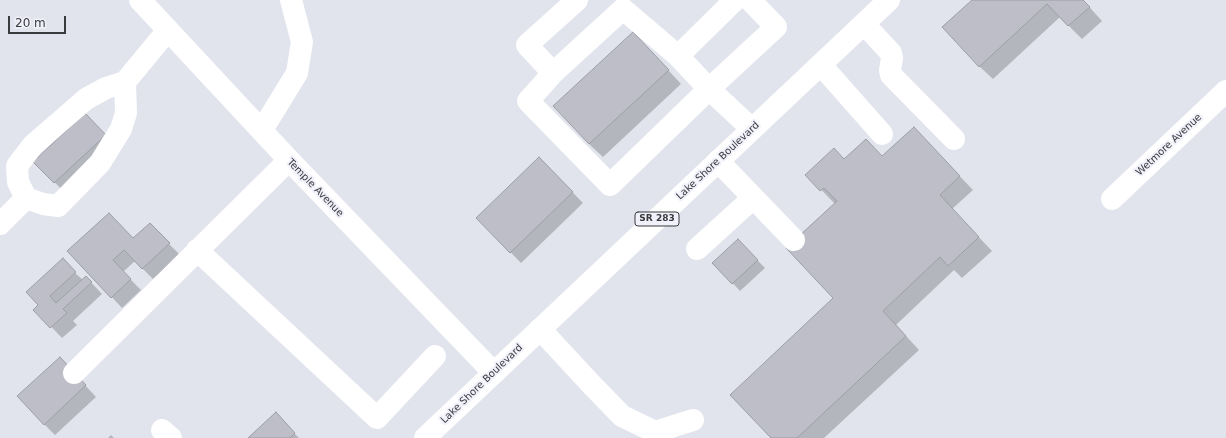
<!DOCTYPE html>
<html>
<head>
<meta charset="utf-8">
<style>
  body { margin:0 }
  #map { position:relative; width:1226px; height:438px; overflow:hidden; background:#e2e4ed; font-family:"DejaVu Sans",sans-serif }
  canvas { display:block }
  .scale { position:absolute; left:8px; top:16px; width:58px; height:18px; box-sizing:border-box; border:2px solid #3a3b3e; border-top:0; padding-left:5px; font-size:12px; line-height:14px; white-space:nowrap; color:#3a3b3e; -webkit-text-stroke:3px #f0f1fa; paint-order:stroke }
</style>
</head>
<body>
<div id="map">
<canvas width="1226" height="438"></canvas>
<div class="scale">20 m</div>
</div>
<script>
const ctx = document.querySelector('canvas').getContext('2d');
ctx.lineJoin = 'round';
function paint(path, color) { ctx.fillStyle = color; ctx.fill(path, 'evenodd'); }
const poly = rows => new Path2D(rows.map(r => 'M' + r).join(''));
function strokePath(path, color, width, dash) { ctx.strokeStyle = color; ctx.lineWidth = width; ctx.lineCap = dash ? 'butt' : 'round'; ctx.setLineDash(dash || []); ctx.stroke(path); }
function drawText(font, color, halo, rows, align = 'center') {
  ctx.font = font + ' "DejaVu Sans",sans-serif'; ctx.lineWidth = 4; ctx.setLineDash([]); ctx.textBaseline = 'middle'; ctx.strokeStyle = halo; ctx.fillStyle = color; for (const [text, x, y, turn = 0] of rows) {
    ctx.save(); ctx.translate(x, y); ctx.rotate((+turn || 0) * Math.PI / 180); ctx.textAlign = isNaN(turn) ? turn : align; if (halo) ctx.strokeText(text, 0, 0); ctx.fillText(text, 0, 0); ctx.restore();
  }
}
paint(poly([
  [973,0,1083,0,1102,21,1082,39,1060,17,993,79,979,66],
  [647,47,681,84,603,157,589,144],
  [85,114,116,146,66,194,35,162],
  [927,142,973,190,952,209,992,251,962,278,954,270,896,325,919,350,824,438,772,438,835,298,835,204,807,175,845,160,882,158],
  [539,158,583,203,521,263,477,218],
  [160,235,180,255,153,279,135,261,123,272,141,290,122,308,69,251],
  [738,240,765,268,740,291,714,263],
  [73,271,83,280,86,277,102,294,73,321,77,325,62,338,35,310],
  [70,369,96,397,55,435,44,424],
  [275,414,299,438,250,438],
  [111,435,114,438,108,438]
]), '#0003');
const building = poly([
  [972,0,1083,0,1090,7,1068,26,1047,4,979,67,942,27,972,0],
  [633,32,669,70,589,144,553,106,633,32],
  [85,113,106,135,54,183,33,162,85,113],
  [914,127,960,176,940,195,979,237,948,266,940,257,883,311,906,336,797,438,771,438,730,395,833,298,786,248,837,201,824,188,820,191,805,175,834,148,844,159,866,139,882,156,914,127],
  [539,157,573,192,510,253,476,218,539,157],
  [109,213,133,238,150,223,170,243,142,269,124,250,113,260,131,279,111,298,67,251,109,213],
  [738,239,758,260,732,284,712,263,738,239],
  [63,258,76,272,50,296,56,303,86,276,92,282,63,309,67,313,50,328,33,310,38,305,26,292,63,258],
  [60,357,86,385,44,425,17,396,60,357],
  [276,412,295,433,290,438,248,438,276,412]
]);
paint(building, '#bdbec7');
strokePath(building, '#9c9ea6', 1);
strokePath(poly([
  [140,0,289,160,494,373],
  [750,0,776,27,709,89,678,56,623,9,553,73,528,101,610,185,709,89,752,129],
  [864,24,891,53,892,58,890,70,891,75,954,139],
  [678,56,735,0],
  [821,65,882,134],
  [553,73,527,45,577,0],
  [125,82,106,88,86,99,33,145,17,166,18,182,26,198,43,204,58,206,100,163,121,129,126,113,125,82,168,30],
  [262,130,297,73,302,42,291,0],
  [718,161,794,240],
  [1112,199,1226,91],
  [0,224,26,198],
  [697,249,753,198],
  [197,250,377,418,435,356],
  [540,329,590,383,622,416,655,432,693,420],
  [74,373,289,160],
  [162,430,171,438]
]), '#fff', 22);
strokePath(poly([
  [425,438,889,0]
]), '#fff', 22);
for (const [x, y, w] of [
  [657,219,44]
]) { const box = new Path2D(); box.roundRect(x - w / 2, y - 7, w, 14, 3); ctx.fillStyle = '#f0f1fa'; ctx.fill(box); strokePath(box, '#3a3b3e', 1); }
drawText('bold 9px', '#3a3b3e', null, [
  ["SR 283",657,219]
]);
drawText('10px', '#3a3b3e', '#f0f1fa', [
  ["Wetmore Avenue",1169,145,-43],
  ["Lake Shore Boulevard",718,161,-43],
  ["Temple Avenue",315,188,46],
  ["Lake Shore Boulevard",482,384,-44]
]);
</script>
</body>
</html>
